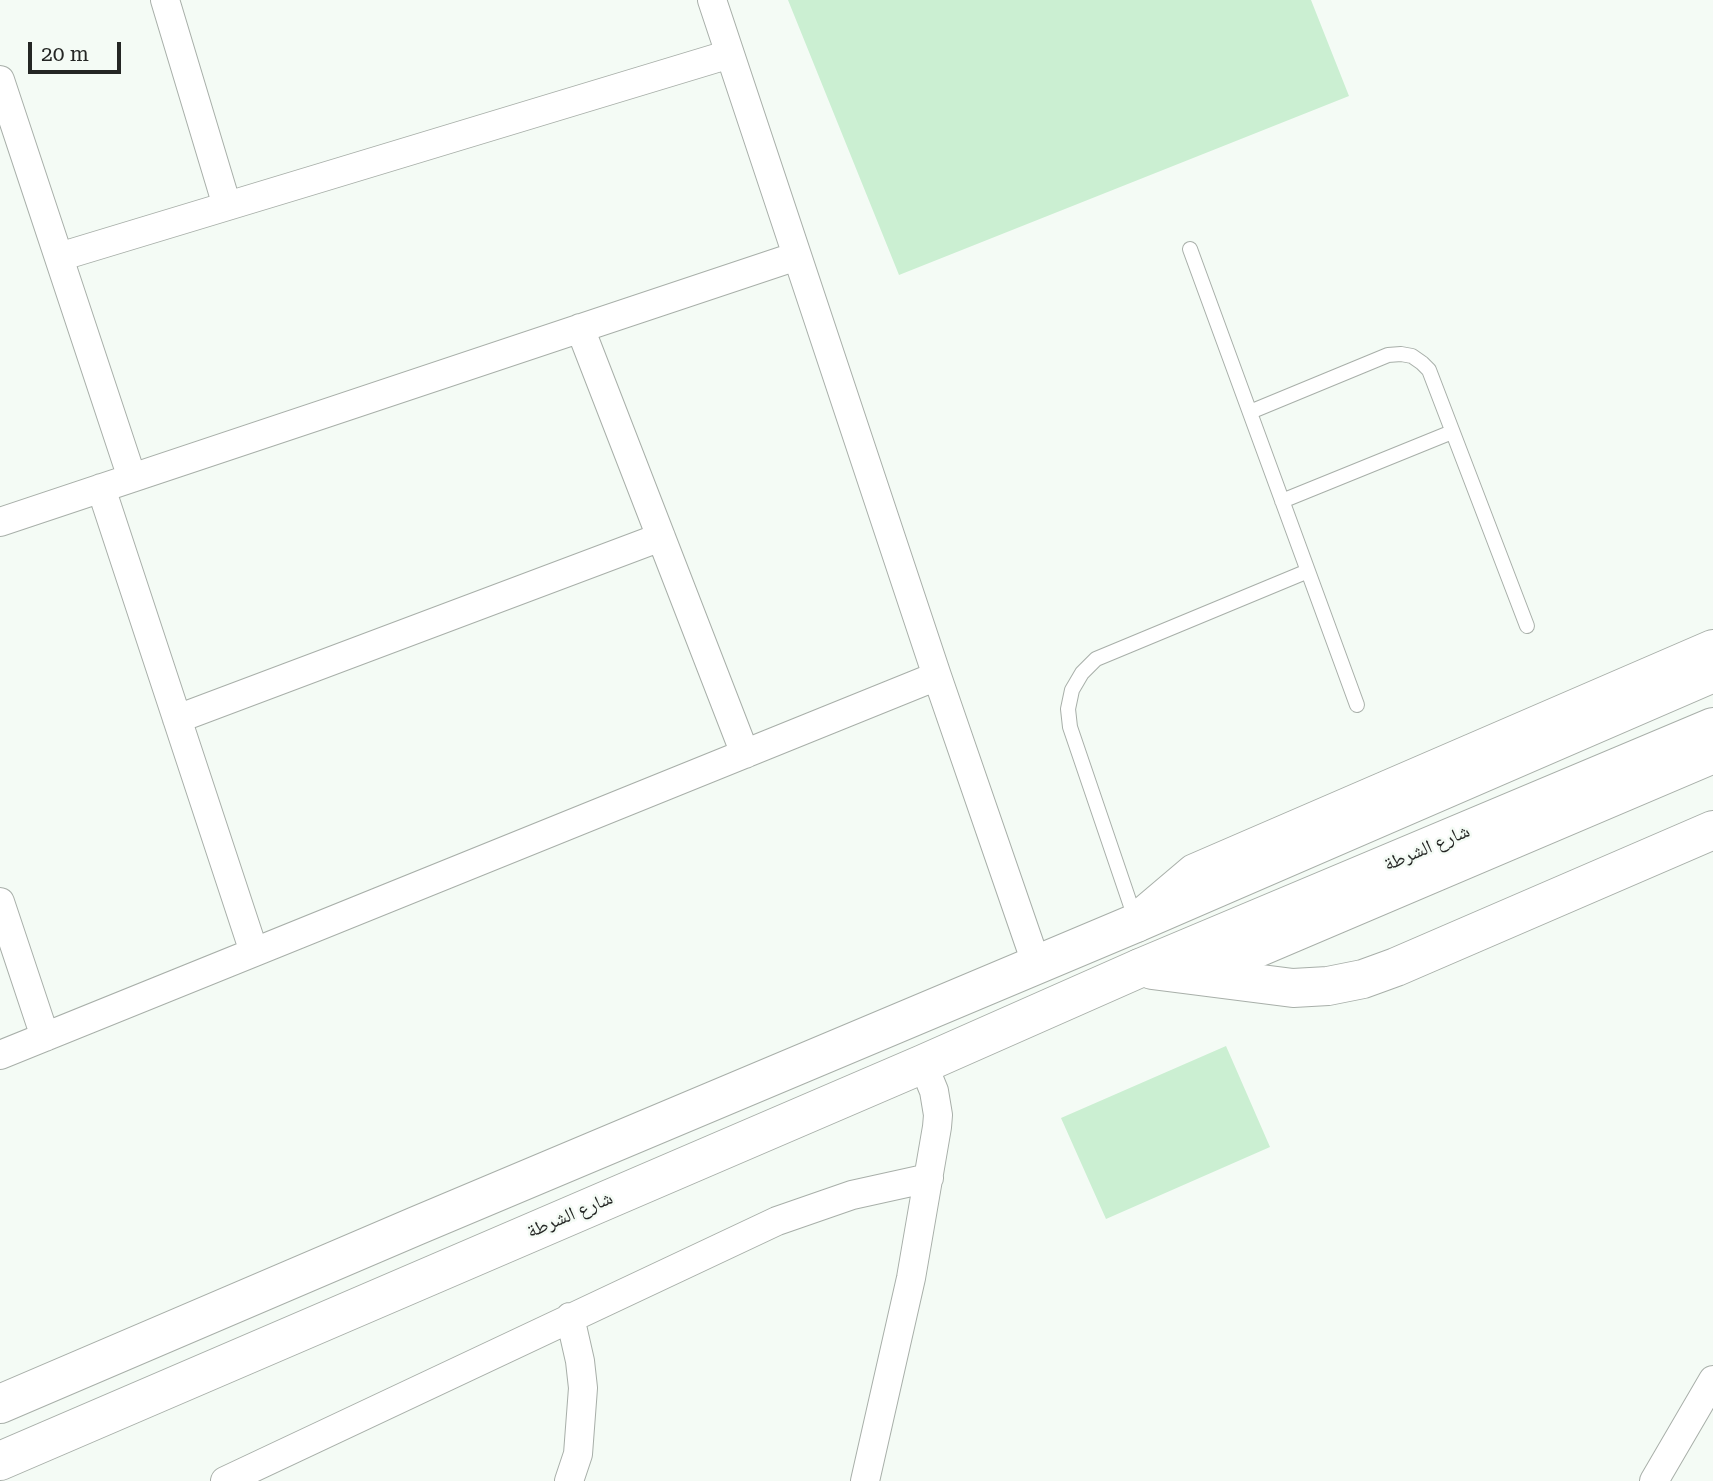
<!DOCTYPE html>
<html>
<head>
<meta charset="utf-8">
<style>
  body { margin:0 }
  #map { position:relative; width:1713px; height:1481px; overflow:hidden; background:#f4fbf5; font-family:"Roboto Serif",serif }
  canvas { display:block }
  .scale { position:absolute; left:28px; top:42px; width:93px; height:32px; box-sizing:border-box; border:4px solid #242624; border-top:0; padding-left:9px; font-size:21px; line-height:24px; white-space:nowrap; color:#242624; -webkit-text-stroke:5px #f4fbf5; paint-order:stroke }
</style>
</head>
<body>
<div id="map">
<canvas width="1713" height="1481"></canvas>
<div class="scale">20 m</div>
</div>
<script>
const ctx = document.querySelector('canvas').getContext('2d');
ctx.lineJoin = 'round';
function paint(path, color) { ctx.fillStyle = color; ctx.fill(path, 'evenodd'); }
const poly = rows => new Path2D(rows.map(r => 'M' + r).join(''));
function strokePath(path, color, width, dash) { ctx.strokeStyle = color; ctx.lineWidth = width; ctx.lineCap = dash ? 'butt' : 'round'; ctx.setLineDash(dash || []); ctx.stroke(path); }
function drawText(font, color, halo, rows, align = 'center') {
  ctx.font = font + ' "Roboto Serif","Noto Naskh Arabic",serif'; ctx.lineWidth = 5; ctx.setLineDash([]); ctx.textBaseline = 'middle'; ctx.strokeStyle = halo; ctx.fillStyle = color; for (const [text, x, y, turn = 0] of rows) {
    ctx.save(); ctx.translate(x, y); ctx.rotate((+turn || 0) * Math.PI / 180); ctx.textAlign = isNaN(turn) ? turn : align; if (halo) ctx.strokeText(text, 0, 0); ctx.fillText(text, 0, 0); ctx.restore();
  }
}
paint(poly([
  [788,0,1311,0,1349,96,899,275],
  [1226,1046,1270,1147,1106,1219,1061,1118]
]), '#cbefd2');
const lane = poly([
  [1190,249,1357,705],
  [1250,412,1388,355,1401,354,1412,356,1422,363,1429,370,1527,626],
  [1282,501,1452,432],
  [1136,921,1070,727,1068,709,1072,690,1082,673,1096,659,1308,571]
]);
const street = poly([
  [165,0,227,206],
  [712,0,937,676,1036,963],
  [0,80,132,478],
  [59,257,730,54],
  [580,328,745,754],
  [101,488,254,952],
  [0,522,797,256],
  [177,719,661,537],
  [0,902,45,1037],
  [0,1055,937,676],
  [225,1481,777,1221,852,1195,929,1178],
  [569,1481,578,1454,583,1388,580,1361,570,1317],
  [865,1481,911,1278,937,1127,938,1115,934,1091,923,1064],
  [1654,1481,1713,1380]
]);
const secondary = poly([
  [1152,970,1293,988,1328,986,1363,979,1396,967,1713,830]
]);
const primary = poly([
  [0,1404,416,1226,1136,923,1713,673],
  [0,1461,923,1064,1140,968,1713,727]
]);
const highway = poly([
  [1136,923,1195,873,1713,649],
  [1140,968,1250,951,1713,754]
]);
strokePath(lane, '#a8afa9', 16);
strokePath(street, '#a8afa9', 30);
strokePath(secondary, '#a8afa9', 40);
strokePath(primary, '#a8afa9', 40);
strokePath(highway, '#a8afa9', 40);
strokePath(lane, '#fff', 14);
strokePath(street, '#fff', 28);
strokePath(secondary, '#fff', 38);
strokePath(primary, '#fff', 38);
strokePath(highway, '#fff', 38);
drawText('19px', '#242624', '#f4fbf5', [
  ["شارع الشرطة",1427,848,-23],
  ["شارع الشرطة",570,1215,-23]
]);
</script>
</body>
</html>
